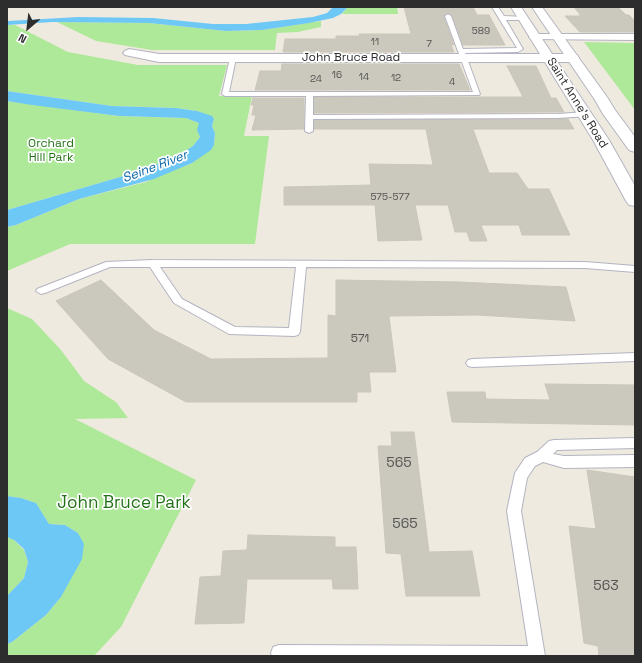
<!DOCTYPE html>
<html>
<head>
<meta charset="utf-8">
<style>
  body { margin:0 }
  #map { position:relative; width:642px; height:663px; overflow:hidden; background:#efeadf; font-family:"Space Grotesk",sans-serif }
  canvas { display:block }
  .frame { position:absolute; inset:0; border:8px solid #2d2d2d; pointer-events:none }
  .north { position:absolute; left:8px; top:8px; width:40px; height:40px; -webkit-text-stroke:3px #fff; paint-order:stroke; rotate:208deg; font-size:11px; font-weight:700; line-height:16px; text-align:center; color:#2d2d2d }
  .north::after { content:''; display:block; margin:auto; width:14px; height:18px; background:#2d2d2d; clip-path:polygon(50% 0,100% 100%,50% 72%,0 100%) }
</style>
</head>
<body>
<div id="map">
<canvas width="642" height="663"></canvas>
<div class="frame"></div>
<div class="north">N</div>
</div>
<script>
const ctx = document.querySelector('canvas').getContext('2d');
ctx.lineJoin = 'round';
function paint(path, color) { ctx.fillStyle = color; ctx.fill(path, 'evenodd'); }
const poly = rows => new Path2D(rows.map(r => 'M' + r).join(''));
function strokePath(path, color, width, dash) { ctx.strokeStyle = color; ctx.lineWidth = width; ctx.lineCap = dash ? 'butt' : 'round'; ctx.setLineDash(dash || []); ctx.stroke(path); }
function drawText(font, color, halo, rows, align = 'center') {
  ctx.font = font + ' "Space Grotesk",sans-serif'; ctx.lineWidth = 3.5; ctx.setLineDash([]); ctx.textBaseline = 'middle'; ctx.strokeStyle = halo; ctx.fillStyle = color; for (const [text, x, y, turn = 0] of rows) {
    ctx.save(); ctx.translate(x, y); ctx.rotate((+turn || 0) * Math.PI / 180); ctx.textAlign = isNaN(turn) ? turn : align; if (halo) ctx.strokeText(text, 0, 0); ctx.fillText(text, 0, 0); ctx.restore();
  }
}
paint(poly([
  [348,7,397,7,398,14,342,14],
  [321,21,321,27,298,32,277,33,275,50,152,50,96,41,57,22,149,23,226,31,262,30],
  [7,25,15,25,68,52,138,65,227,65,219,96,252,96,244,136,269,136,255,244,70,244,7,271,7,227,16,225,79,199,146,182,169,171,185,166,192,163,214,145,215,133,212,126,214,119,197,111,176,108,112,106,7,91],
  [584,42,635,43,635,110],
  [7,101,119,116,186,118,199,123,200,137,193,146,180,154,165,159,151,168,7,210],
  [7,308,32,319,61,350,84,381,116,402,128,418,75,419,196,480,121,627,94,656,7,656,7,644,12,642,46,615,61,597,78,533,65,525,49,524,36,503,21,498,7,496],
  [7,537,14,540,24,550,28,562,24,578,7,596]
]), '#aee899');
paint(poly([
  [333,7,348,7,341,14,333,18,309,23,262,30,226,31,149,23,52,22,7,25,8,21,78,17,153,18,213,24,246,24,313,17,327,13],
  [7,91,112,106,176,108,197,111,212,116,214,119,212,126,215,133,214,145,211,150,192,163,154,179,79,199,16,225,7,227,7,210,151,168,165,159,180,154,193,146,200,137,197,130,199,123,186,118,119,116,32,105,7,101],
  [7,496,21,498,36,503,49,524,65,525,78,533,84,544,82,559,61,597,46,615,12,642,7,644,7,596,24,578,28,562,24,549,14,540,7,537]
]), '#6ec8f6');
const building = poly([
  [404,7,473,7,477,15,489,15,505,45,463,45,452,15,447,13,444,17,454,45,451,45,454,52,283,52,285,39,336,39,336,36,360,36,359,34,411,34,404,7],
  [574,7,618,7,626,15,629,15,635,21,635,32,580,32,565,16,581,16,574,7],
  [282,64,459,64,470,90,255,90,260,71,281,71,282,64],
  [507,66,536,66,551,98,556,98,564,112,314,113,314,97,523,97,507,66],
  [253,98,304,98,304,129,252,130,256,115,252,115,254,105,251,105,253,98],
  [568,119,574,129,473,129,489,173,517,173,528,189,549,189,570,235,522,235,519,225,481,225,487,241,470,241,467,232,455,232,448,205,415,205,422,240,378,241,375,205,284,205,284,187,371,185,369,164,433,165,426,129,314,129,314,120,568,119],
  [101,280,154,330,211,359,328,358,328,315,336,316,336,280,460,282,566,287,575,321,478,315,389,316,396,372,369,372,371,392,357,392,357,402,186,402,108,359,56,301,101,280],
  [545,384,635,385,635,425,452,422,447,392,485,392,486,399,550,400,545,384],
  [391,432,414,432,429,552,472,551,480,596,406,596,401,554,386,553,378,446,392,446,391,432],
  [587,470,635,477,635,656,599,656,598,646,584,643,569,526,596,529,587,470],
  [248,535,335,537,335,547,356,547,358,589,333,589,332,579,247,579,244,623,195,624,200,577,221,576,223,551,247,550,248,535]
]);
paint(building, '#cbc8be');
strokePath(building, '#cbc6b8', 1);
const lane = poly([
  [492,7,498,7,504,16,525,17,525,19,523,20,506,20,523,49,518,52,465,53,480,94,479,95,313,96,313,115,558,114,585,112,588,112,588,116,558,118,313,119,313,131,309,133,305,131,306,96,225,96,222,94,230,58,233,56,236,58,229,92,473,92,445,16,448,14,451,16,463,49,517,48,492,7],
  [152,260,585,262,635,266,635,272,585,268,306,267,300,332,298,335,294,336,229,334,174,303,150,267,110,267,45,293,41,294,36,291,37,289,106,262,152,260],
  [160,267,296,267,289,328,235,327,182,299,160,267],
  [635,353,635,361,472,367,468,366,466,363,468,360,472,359,635,353],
  [635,438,635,448,557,450,553,454,564,456,635,455,635,467,564,468,543,462,535,466,527,478,521,511,545,656,272,656,271,653,273,647,279,645,528,646,507,511,515,473,525,458,537,452,549,441,554,440,635,438]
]);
const street = poly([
  [535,34,635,34,635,40,531,39,529,37,531,35,535,34],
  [129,49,159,54,573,54,577,55,579,58,577,61,573,62,159,62,125,55,123,53,125,51,129,49]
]);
const secondary = poly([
  [511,7,521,7,609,140,635,186,635,206,629,205,626,201,593,140,511,7],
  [532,7,542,7,607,97,615,110,635,137,635,152,629,150,603,114,595,100,532,7]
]);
strokePath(lane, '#b3b4c1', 2);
strokePath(street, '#b3b4c1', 2);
strokePath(secondary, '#b3b4c1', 2);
paint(lane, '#fff');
paint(street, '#fff');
paint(secondary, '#fff');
drawText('10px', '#545451', null, [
  ["589",481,31],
  ["11",375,42],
  ["7",429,44],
  ["16",337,75],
  ["14",364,77],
  ["12",396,78],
  ["24",316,79],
  ["4",452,82],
  ["575-577",390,197]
]);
drawText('12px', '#2d2d2d', '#fff', [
  ["John Bruce Road",351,58],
  ["Saint Anne's Road",577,103,58]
]);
drawText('12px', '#237117', '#fff', [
  ["Orchard",51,144],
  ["Hill Park",51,158]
]);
drawText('12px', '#545451', null, [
  ["571",360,339]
]);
drawText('italic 13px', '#0665a9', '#fff', [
  ["Seine River",155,167,-21]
]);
drawText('14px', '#545451', null, [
  ["565",399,463],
  ["565",405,524],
  ["563",606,586]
]);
drawText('17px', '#237117', '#fff', [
  ["John Bruce Park",124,503]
]);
</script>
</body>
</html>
